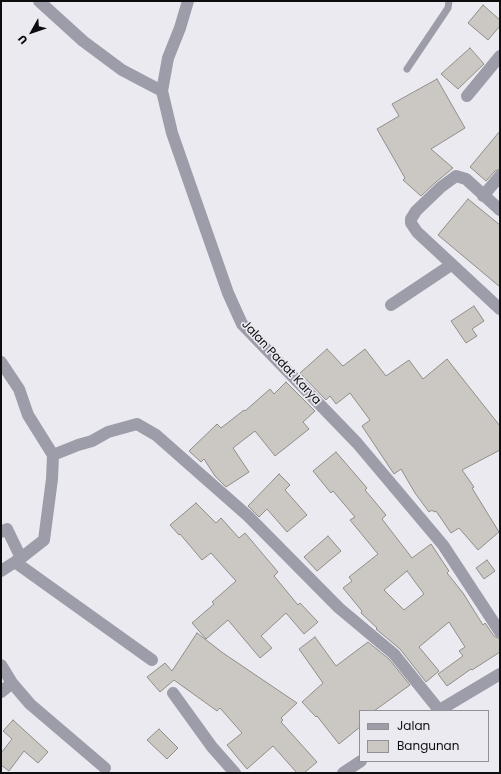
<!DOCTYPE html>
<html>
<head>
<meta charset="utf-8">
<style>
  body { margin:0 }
  #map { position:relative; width:501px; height:774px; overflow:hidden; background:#eaeaf0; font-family:Poppins,sans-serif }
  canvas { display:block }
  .frame { position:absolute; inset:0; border:2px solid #0d0d0f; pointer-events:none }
  .legend { position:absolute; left:359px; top:710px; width:130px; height:52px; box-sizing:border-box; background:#eaeaf0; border:1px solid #929296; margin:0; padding:5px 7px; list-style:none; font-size:12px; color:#0d0d0f }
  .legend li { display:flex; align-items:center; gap:8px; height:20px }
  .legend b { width:20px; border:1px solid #929296 }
  .north { position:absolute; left:12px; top:12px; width:40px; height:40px; -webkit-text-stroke:3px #eaeaf0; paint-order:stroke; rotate:230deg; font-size:11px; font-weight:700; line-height:16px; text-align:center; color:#0d0d0f }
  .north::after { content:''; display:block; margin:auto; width:14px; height:18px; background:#0d0d0f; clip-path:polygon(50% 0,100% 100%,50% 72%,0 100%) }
</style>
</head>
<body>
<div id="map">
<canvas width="501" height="774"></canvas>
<div class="frame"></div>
<ul class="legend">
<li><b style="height:5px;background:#9d9daa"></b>Jalan</li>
<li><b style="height:11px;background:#cbc7c2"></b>Bangunan</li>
</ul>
<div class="north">U</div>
</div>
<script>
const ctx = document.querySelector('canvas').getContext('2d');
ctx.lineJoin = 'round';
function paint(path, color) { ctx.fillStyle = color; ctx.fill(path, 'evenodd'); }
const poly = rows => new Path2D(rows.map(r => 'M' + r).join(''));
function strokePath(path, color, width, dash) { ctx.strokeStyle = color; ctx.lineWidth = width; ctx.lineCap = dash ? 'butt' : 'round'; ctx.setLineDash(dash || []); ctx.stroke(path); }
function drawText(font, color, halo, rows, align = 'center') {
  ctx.font = font + ' Poppins,sans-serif'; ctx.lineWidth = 3.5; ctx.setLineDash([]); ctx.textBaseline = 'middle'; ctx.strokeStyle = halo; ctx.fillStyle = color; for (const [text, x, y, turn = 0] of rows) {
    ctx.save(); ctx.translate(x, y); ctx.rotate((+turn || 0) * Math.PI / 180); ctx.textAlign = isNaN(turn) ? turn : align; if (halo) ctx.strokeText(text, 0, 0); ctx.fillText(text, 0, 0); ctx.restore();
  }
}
const building = poly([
  [483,5,500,20,500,26,488,40,468,23,483,5],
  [470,48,484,64,458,89,441,74,470,48],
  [437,79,465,128,431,149,453,168,436,182,421,196,403,180,405,178,377,129,399,116,392,104,437,79],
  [500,131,500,169,495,171,486,181,470,167,500,131],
  [468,199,500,225,500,287,438,235,468,199],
  [474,306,484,321,472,329,477,336,466,343,451,321,474,306],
  [327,349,343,366,365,349,386,376,409,360,423,379,447,359,500,426,500,450,462,470,474,487,472,488,499,532,478,550,459,528,451,533,436,511,434,512,432,510,429,512,415,493,401,469,394,474,362,426,370,420,350,393,336,404,330,396,326,400,300,373,327,349],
  [286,382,315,411,303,422,309,429,275,456,255,431,233,448,249,472,226,487,215,476,204,459,201,462,189,451,217,424,221,428,244,410,245,411,270,389,274,394,286,382],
  [336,452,367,488,365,490,386,515,382,519,412,558,431,544,449,571,447,573,463,593,483,625,485,623,494,636,500,639,500,652,472,670,471,669,447,686,438,674,463,656,459,651,465,647,449,622,419,647,439,671,426,682,400,649,376,629,377,628,361,613,362,611,343,588,352,581,349,577,378,554,350,520,355,517,333,491,331,493,313,471,336,452],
  [407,571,424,594,404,610,384,590,407,571],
  [279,474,290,485,285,490,307,515,287,532,267,509,259,517,248,506,279,474],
  [196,503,216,523,221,518,239,538,245,533,278,572,274,576,298,605,300,603,318,622,304,634,286,613,261,636,272,648,260,658,228,620,206,639,192,623,214,604,212,602,236,581,211,553,202,560,180,534,179,535,170,525,196,503],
  [328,536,341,551,317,571,304,557,328,536],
  [487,560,495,571,484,579,476,568,487,560],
  [197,633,223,653,297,703,281,718,283,720,281,722,317,762,304,773,297,773,273,746,247,769,227,745,242,733,220,708,217,711,174,680,160,692,147,677,165,663,172,671,197,633],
  [315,637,336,666,368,642,389,659,410,685,374,711,360,711,360,727,339,744,317,716,316,717,302,702,323,683,299,649,315,637],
  [13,720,48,752,38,763,24,751,9,771,1,765,1,753,12,739,3,731,13,720],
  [159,729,178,748,167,759,147,740,159,729]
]);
paint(building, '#cbc7c2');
strokePath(building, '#918e89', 1);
strokePath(poly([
  [407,69,448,8,449,1]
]), '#9d9daa', 7);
strokePath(poly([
  [39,1,83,41,122,70,162,91],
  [188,1,180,28,168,58,162,91,172,133,228,293,242,324,357,443,443,545,500,632],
  [467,96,500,56],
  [483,196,500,176],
  [500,210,466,179,456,176,441,187,416,211,411,219,411,223,417,232,500,309],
  [391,305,451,265],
  [1,362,19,389,28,415,53,455,78,445,92,441,108,432,137,424,156,435,248,516,339,608,394,654,439,710],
  [1,532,7,529,21,558,15,562,152,660],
  [21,558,44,540,52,479,53,455],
  [1,571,15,562],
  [1,665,12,683,1,692],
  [12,683,30,704,105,768],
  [173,693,212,747,235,773],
  [438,711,500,674],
  [343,773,361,761]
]), '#9d9daa', 12);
drawText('12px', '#0d0d0f', '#eaeaf0', [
  ["Jalan Padat Karya",281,363,47]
]);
</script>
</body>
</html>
